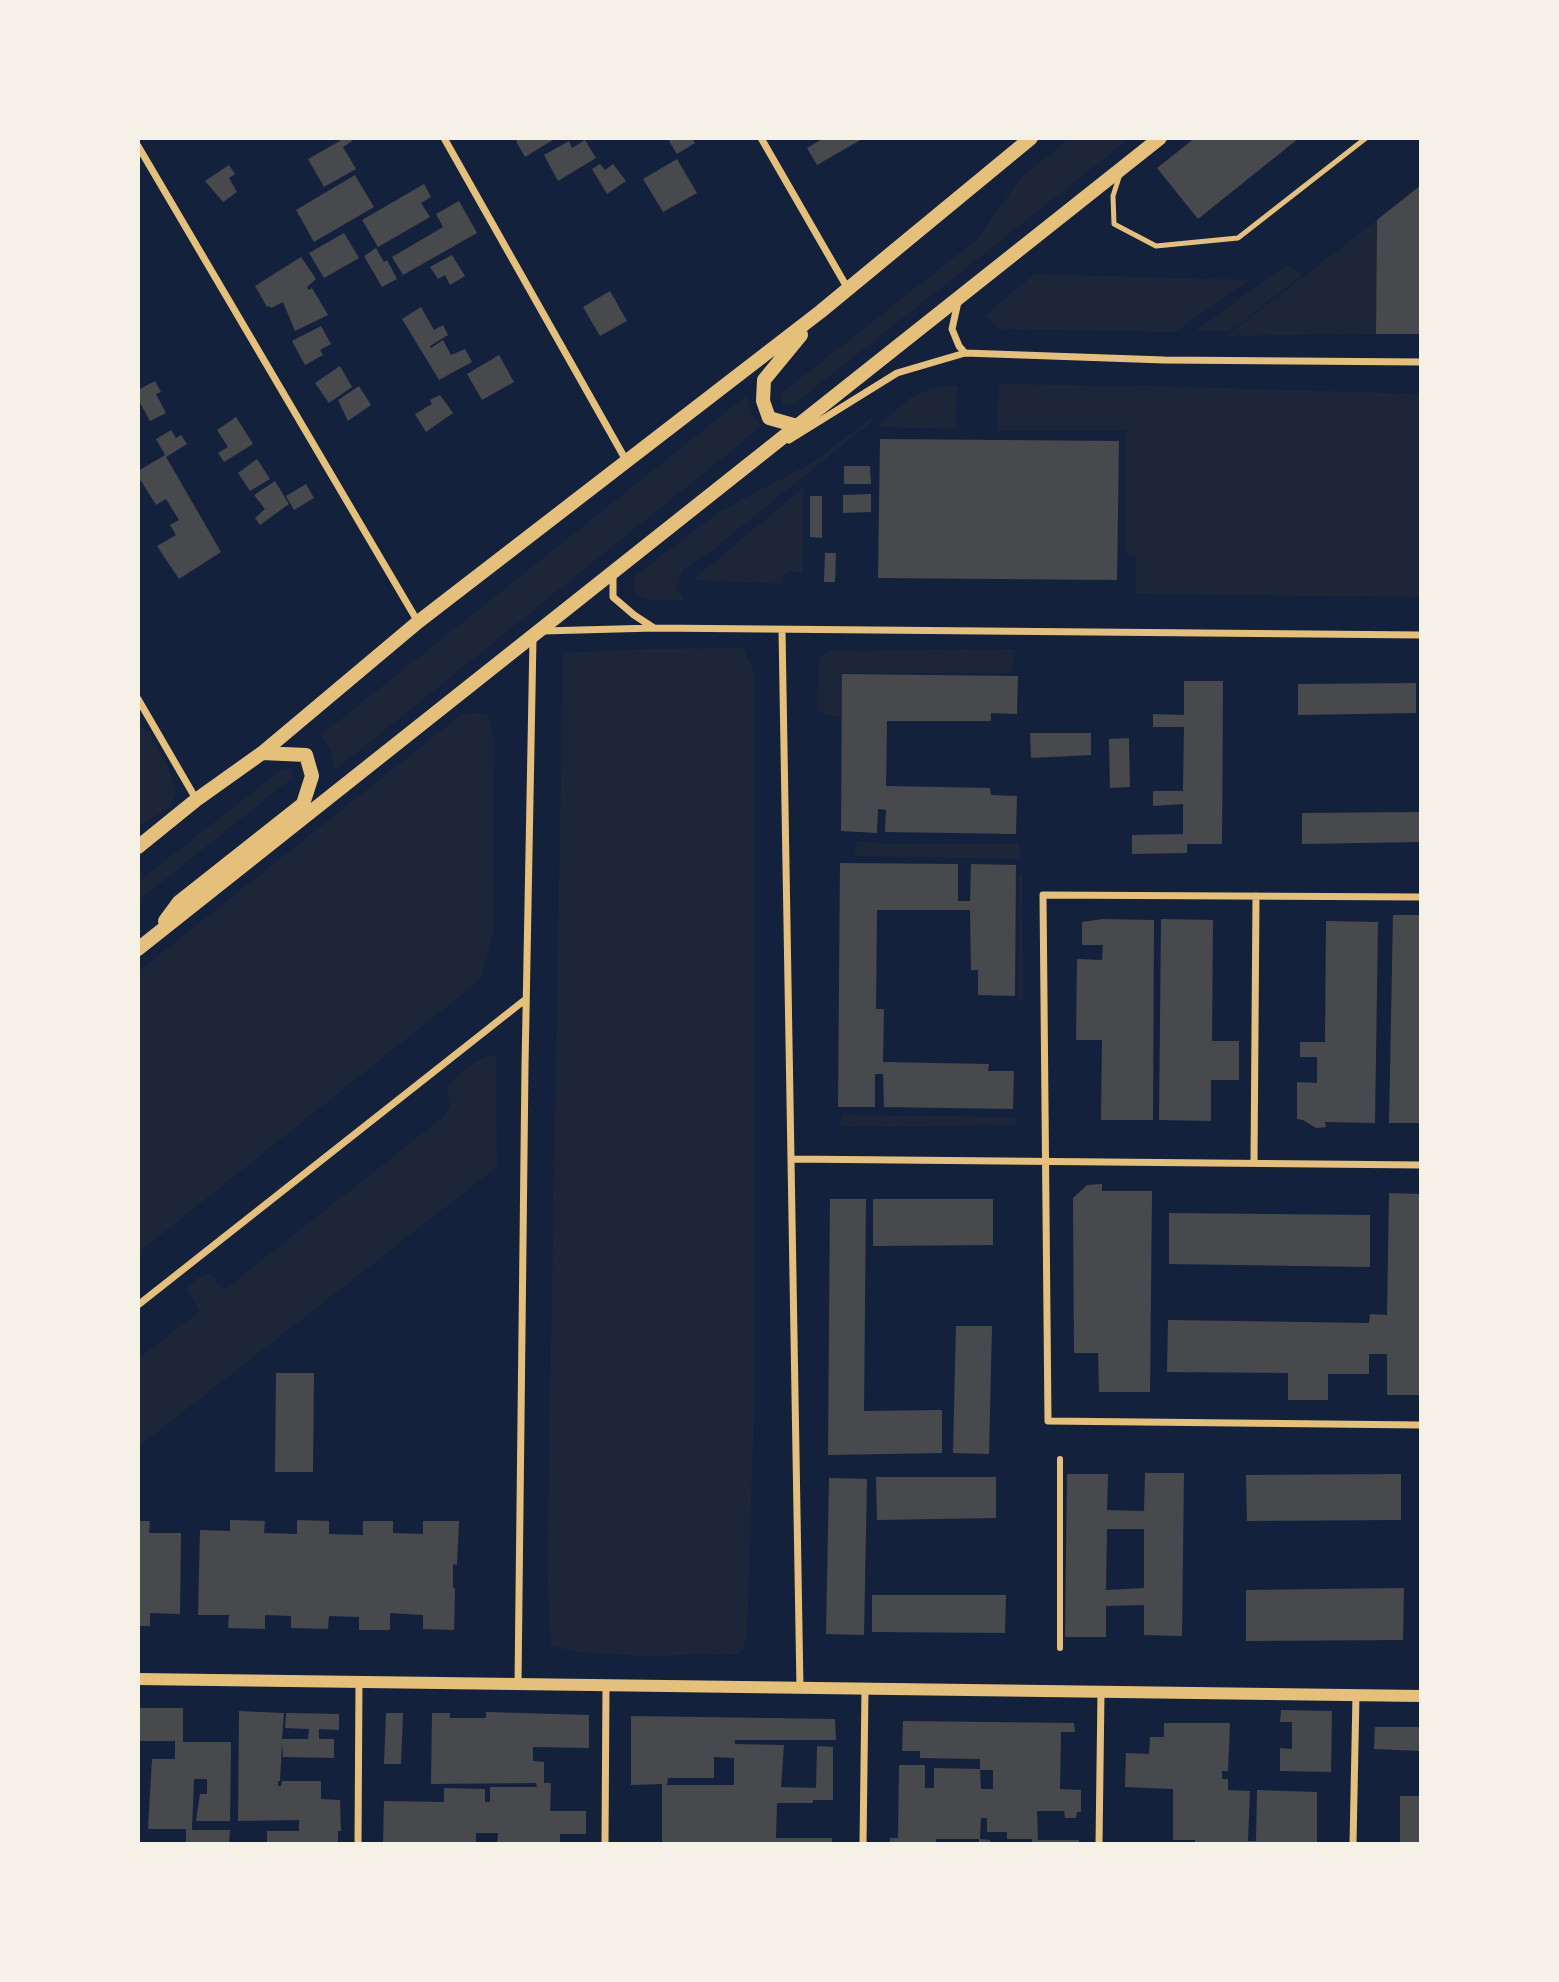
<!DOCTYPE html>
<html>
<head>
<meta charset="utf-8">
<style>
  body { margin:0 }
  #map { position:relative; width:1559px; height:1982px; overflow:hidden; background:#14213d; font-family:Overpass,sans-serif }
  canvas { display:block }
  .frame { position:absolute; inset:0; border:140px solid #f6f1e7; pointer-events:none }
</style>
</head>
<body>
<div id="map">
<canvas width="1559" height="1982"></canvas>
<div class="frame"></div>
</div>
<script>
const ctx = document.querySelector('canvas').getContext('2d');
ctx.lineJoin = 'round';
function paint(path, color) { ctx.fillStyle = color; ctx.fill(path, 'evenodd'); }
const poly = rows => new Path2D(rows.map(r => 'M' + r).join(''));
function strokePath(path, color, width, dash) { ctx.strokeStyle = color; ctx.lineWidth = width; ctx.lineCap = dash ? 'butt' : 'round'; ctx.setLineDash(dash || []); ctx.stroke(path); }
paint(poly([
  [1070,138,1130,138,793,405,782,403,782,393,976,240,1021,178],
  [1377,220,1376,334,1226,336],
  [1286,265,1304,274,1233,329,1229,331,1195,331],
  [1035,274,1249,280,1175,332,998,329,986,316,986,314],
  [999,384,1157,386,1421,394,1421,597,1136,594,1136,557,1126,554,1126,430,997,430],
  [957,385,955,429,877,427,910,398,932,388],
  [746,396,752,416,762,426,335,770,330,748,321,735],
  [876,418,714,549,682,571,676,587,685,600,648,600,637,594,633,585,636,575,719,512,815,461,870,419],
  [803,488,803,573,790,571,783,575,783,584,693,580],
  [743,648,754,671,754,1410,747,1637,740,1654,642,1656,578,1652,551,1646,547,1574,563,653,640,649],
  [1016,649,1011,673,843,673,841,717,825,715,817,710,819,658,828,651],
  [463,713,487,714,494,738,493,932,481,979,138,1253,138,972],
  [138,724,149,733,169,768,176,794,169,808,138,826],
  [291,768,292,778,138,901,138,882,282,769],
  [857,841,890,844,1019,844,1021,859,854,856],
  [1022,874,1023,1000,1018,998,1019,875],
  [487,1056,496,1056,497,1167,138,1447,138,1359,200,1311,187,1289,198,1278,210,1273,224,1290,443,1117,451,1103,446,1087,464,1069],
  [842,1115,1015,1117,1016,1125,840,1127]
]), '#1d2539');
paint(poly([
  [345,138,351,138,352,141,343,147,356,169,324,187,308,159],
  [520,138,556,138,525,157,516,141],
  [673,138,692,138,695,143,677,154,669,141],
  [824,138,864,138,817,165,807,148],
  [1195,138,1299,138,1198,219,1157,168],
  [585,140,596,158,558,181,544,155,569,141,572,148],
  [677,159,697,193,663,212,643,179],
  [600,164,605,170,613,164,626,181,607,194,592,169],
  [229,165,235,174,229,178,237,192,223,202,205,181],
  [355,175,374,207,314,242,296,210],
  [424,184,431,197,421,203,430,217,378,247,362,220],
  [1421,185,1421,334,1376,334,1377,220],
  [459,201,477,233,403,275,392,257,443,227,436,214],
  [344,233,359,258,324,278,309,253],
  [376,248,384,262,387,260,397,279,382,287,364,256],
  [452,255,465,276,450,285,445,275,438,279,430,267],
  [301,257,316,279,307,287,309,290,312,288,328,315,295,331,283,302,271,308,270,306,267,307,255,286],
  [610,291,627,321,600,336,583,307],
  [421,307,434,330,443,325,448,335,430,346,431,348,443,340,451,355,465,349,472,362,439,380,402,319],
  [321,326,331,344,320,350,323,355,305,365,292,341],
  [499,355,514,382,482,400,467,374],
  [340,366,352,387,329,403,315,383],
  [155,381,161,392,156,394,166,413,150,421,138,399,138,390],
  [359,386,371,405,348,421,338,400],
  [440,395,453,413,426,432,415,414,432,404,430,400],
  [236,417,253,444,224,462,218,453,228,447,217,430],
  [171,430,176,438,181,435,187,444,166,457,156,439],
  [880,439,1119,441,1117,580,878,578],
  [165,455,221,552,179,579,157,546,176,535,170,525,179,520,166,499,156,505,138,476,138,471],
  [257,459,270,479,250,491,238,473],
  [844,466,870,466,871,484,844,484],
  [275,481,289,504,260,525,255,518,265,509,254,495],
  [306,484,314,498,294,510,286,496],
  [871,494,871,512,843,513,843,495],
  [810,496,822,496,822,538,810,537],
  [825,553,836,553,835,582,824,582],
  [842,674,1018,676,1017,714,991,713,991,721,887,721,886,786,990,788,991,795,1017,796,1016,834,885,832,886,810,878,809,877,833,841,831],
  [1184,681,1223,681,1222,844,1187,844,1187,853,1132,854,1132,835,1183,834,1183,804,1153,806,1153,791,1183,791,1184,727,1153,727,1153,714,1184,715],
  [1416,683,1416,713,1298,715,1298,684],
  [1030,733,1091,733,1091,755,1031,758],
  [1129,738,1130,787,1110,788,1109,739],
  [1420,812,1420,842,1302,844,1302,813],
  [840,863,958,864,958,901,970,901,971,864,1016,865,1015,996,978,995,978,970,971,970,970,910,877,910,876,1009,884,1009,883,1062,989,1064,988,1071,1014,1071,1013,1109,884,1107,883,1074,875,1074,875,1107,838,1107],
  [1393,915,1421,915,1421,1123,1389,1123],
  [1103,919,1154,920,1153,1120,1101,1120,1102,1040,1076,1040,1077,959,1102,960,1103,945,1082,945,1082,922],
  [1161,919,1213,920,1212,1041,1239,1041,1239,1080,1211,1080,1211,1121,1159,1120],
  [1326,921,1378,922,1375,1123,1325,1122,1326,1127,1316,1128,1303,1120,1297,1119,1297,1082,1317,1083,1317,1057,1300,1057,1300,1042,1325,1042],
  [1102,1184,1102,1191,1152,1191,1150,1392,1099,1392,1098,1353,1074,1353,1073,1198,1087,1185],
  [1389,1193,1421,1194,1421,1395,1387,1395,1387,1354,1369,1354,1369,1374,1328,1374,1328,1400,1288,1400,1288,1373,1167,1372,1168,1320,1369,1323,1370,1314,1387,1315],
  [830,1199,866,1199,864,1411,942,1410,942,1453,828,1455],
  [873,1199,993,1199,993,1245,873,1246],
  [1169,1213,1370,1215,1370,1267,1169,1264],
  [956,1326,992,1326,989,1454,953,1453],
  [276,1373,314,1373,313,1472,275,1472],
  [1145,1473,1184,1473,1182,1636,1144,1635,1144,1605,1106,1606,1106,1637,1065,1637,1067,1474,1108,1474,1107,1510,1144,1511],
  [1107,1529,1144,1529,1144,1588,1106,1590],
  [1401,1474,1401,1520,1247,1521,1246,1475],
  [876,1477,996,1477,996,1518,877,1520],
  [829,1478,867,1479,864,1635,826,1634],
  [230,1520,265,1521,264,1533,297,1534,297,1520,329,1521,329,1534,363,1535,363,1521,393,1521,393,1533,423,1534,423,1521,459,1521,457,1565,453,1564,453,1588,455,1588,454,1630,423,1629,423,1615,390,1613,390,1630,359,1630,359,1617,329,1616,328,1629,291,1628,291,1616,265,1615,265,1629,228,1628,229,1615,198,1615,200,1530,230,1531],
  [138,1521,150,1521,149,1533,181,1533,180,1614,150,1613,150,1626,138,1626],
  [1404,1588,1403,1640,1246,1641,1246,1590],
  [872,1595,1006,1595,1005,1633,872,1632],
  [138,1708,183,1708,183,1742,231,1742,230,1821,196,1821,200,1794,207,1794,207,1779,194,1779,192,1830,230,1830,229,1844,186,1844,186,1829,148,1829,152,1759,175,1759,175,1741,138,1741],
  [1281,1710,1332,1711,1331,1772,1280,1771,1280,1748,1292,1749,1292,1722,1280,1722],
  [239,1711,284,1713,282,1739,308,1739,309,1729,285,1728,286,1713,339,1714,339,1730,319,1729,319,1739,334,1739,334,1758,283,1757,282,1743,280,1781,278,1781,278,1786,281,1786,282,1781,321,1781,321,1799,340,1800,341,1831,338,1831,338,1844,267,1844,267,1831,299,1831,299,1820,238,1821],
  [486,1712,589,1715,589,1748,533,1747,533,1761,544,1762,544,1783,551,1783,550,1811,586,1811,586,1834,560,1834,560,1844,497,1844,498,1833,476,1833,476,1844,383,1844,384,1801,444,1802,444,1788,485,1789,485,1802,490,1802,490,1787,537,1787,536,1783,431,1784,432,1713,450,1713,450,1718,486,1718],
  [386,1713,403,1713,401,1764,384,1764],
  [631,1716,835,1719,836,1740,735,1740,735,1744,784,1745,781,1787,816,1788,817,1746,833,1747,833,1800,813,1800,813,1803,777,1803,776,1838,832,1838,832,1844,662,1844,662,1784,631,1785],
  [714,1757,734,1758,734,1785,667,1785,668,1778,714,1778],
  [903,1721,1074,1723,1075,1732,1061,1732,1060,1789,1081,1790,1081,1812,1077,1812,1076,1818,1065,1818,1064,1811,1037,1811,1038,1840,1079,1840,1079,1844,1032,1844,1032,1839,1007,1839,1007,1832,987,1832,987,1818,981,1818,980,1839,990,1840,990,1844,979,1844,979,1839,936,1839,936,1844,890,1844,890,1838,898,1838,899,1765,925,1765,925,1788,934,1788,934,1768,980,1769,980,1759,920,1758,920,1751,902,1751],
  [980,1770,993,1770,993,1789,981,1789],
  [1164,1723,1230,1723,1228,1771,1222,1771,1222,1779,1228,1779,1228,1790,1250,1791,1248,1841,1256,1841,1257,1790,1317,1792,1317,1844,1195,1844,1195,1840,1173,1840,1173,1789,1125,1787,1126,1753,1149,1754,1150,1737,1164,1737],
  [1375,1727,1421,1727,1421,1751,1374,1749],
  [1400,1796,1421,1796,1421,1844,1400,1844]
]), '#48494c');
strokePath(poly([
  [1120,174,1113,196,1114,224,1156,246,1238,238,1366,138]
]), '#e5c07b', 5);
strokePath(poly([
  [1060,1648,1060,1459]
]), '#e5c07b', 6);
strokePath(poly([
  [444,138,627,462],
  [761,138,848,289],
  [138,146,418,622],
  [958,302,952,329,959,346,965,353],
  [789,440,897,373,965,353,1164,360,1421,362],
  [613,572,613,597,634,615,654,628],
  [782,630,800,1688],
  [543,631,654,628,1421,635],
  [138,699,196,799],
  [1421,897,1043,895,1048,1421,1421,1425],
  [791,1159,1421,1165],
  [1254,1163,1256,896],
  [138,1305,526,999],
  [518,1684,525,1066,533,638],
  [358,1844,359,1682],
  [605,1844,606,1685],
  [863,1844,865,1689],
  [1099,1844,1101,1692],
  [1353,1844,1356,1695]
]), '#e5c07b', 7);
strokePath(poly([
  [138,1679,1421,1696]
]), '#e5c07b', 12);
strokePath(poly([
  [797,426,769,418,763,401,764,380,801,335],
  [138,847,196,800,262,753,418,622,820,312,1031,138],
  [165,921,179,902,303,804,312,776,306,755,262,753],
  [138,949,1160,138]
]), '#e5c07b', 14);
</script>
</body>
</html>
